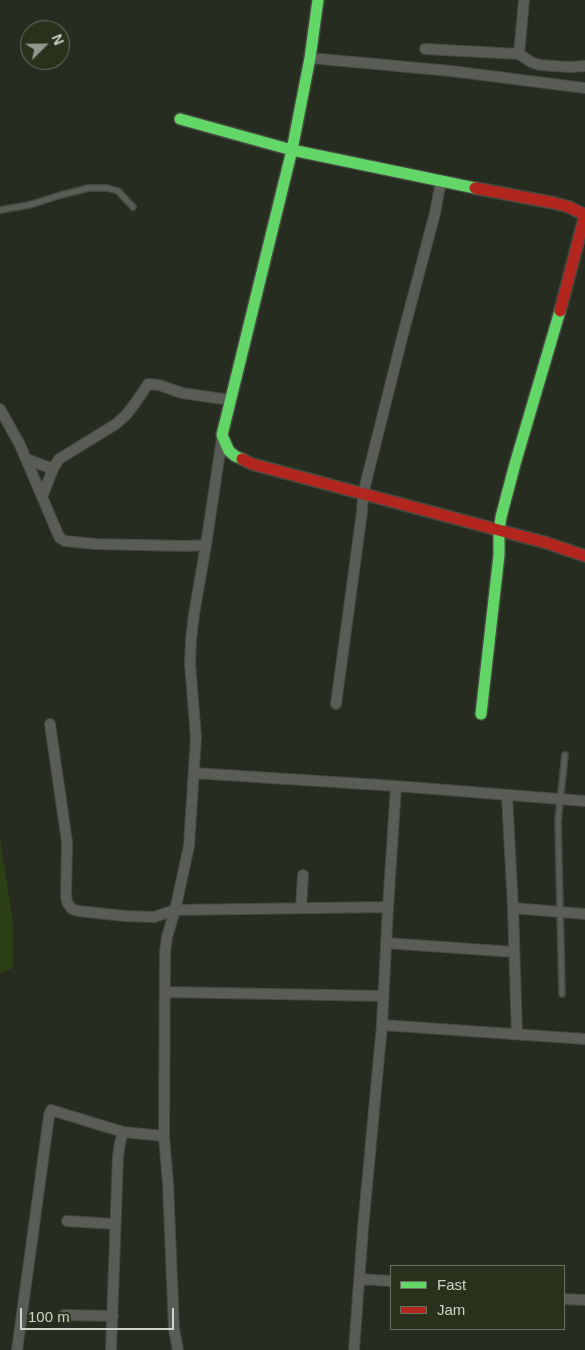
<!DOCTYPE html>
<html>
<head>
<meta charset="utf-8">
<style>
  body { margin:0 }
  #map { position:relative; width:585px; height:1350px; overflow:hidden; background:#272c21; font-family:Arial,sans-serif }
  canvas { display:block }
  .legend { position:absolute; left:390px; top:1265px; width:175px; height:65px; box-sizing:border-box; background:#27311c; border:1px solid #697260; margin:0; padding:6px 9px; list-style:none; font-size:15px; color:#cdd4c7 }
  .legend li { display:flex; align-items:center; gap:10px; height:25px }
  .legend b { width:25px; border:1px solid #697260 }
  .north { position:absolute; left:20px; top:20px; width:50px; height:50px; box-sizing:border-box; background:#27311c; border:1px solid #697260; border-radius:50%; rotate:67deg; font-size:14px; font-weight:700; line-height:20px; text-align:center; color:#cdd4c7 }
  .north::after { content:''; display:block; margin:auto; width:18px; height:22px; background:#93998d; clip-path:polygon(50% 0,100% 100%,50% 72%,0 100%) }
  .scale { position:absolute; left:20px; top:1308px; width:154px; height:22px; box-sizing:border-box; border:2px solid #cdd4c7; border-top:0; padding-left:6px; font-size:15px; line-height:18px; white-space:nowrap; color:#cdd4c7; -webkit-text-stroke:4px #27311c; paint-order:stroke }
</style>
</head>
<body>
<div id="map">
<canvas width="585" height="1350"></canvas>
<ul class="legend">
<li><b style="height:6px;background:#63d668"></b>Fast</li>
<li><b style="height:6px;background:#b3261e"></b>Jam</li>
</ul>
<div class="north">N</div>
<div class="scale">100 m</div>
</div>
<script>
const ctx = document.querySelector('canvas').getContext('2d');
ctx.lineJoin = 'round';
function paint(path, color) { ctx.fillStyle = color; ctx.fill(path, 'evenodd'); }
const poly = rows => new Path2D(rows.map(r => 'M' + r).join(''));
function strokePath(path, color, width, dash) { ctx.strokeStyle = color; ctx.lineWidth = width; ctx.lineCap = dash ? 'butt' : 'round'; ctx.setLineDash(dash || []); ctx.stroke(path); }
paint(poly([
  [0,837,13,924,13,968,0,973]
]), '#2c3f15');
const lane = poly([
  [0,210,29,205,61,195,89,188,107,188,118,191,133,207],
  [562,994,558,821,565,755]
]);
const street = poly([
  [425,49,519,54,531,62,540,65,569,67,585,66],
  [519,54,524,0],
  [310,58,451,71,585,88],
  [0,409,20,445,57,532,60,538,65,541,95,544,187,546,206,545],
  [26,459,53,469],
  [42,497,53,469,59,459,116,424,126,415,136,402,148,384,159,385,182,393,230,400],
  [336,704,362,512,363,494,402,338,435,213,441,181],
  [50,724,67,842,66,897,68,904,72,909,78,911,125,916,154,917,175,910,388,907],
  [194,773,396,786,585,801],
  [507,795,513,908,517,1034],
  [301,908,303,875],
  [513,908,585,914],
  [386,943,514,952],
  [165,992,383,996],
  [382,1025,585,1039],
  [67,1221,115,1224],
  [360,1279,391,1281],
  [564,1299,585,1300],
  [64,1315,113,1316],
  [17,1350,49,1116,51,1110,123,1132,164,1136],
  [111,1350,118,1156,120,1143,123,1132],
  [178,1350,174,1329,168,1184,164,1136,165,952,167,937,175,910,189,846,196,737,190,664,191,640,194,614,206,545,222,438],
  [354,1350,363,1228,382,1025,388,907,396,786]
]);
const fast = poly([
  [180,119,292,150,475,188],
  [242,459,235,456,229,451,222,435,292,150,310,58,318,0],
  [481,714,499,555,499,531,501,517,515,464,560,311]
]);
const jam = poly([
  [475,188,554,203,569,207,585,215,560,311],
  [242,459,252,464,547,543,585,556]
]);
strokePath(lane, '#454a40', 8);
strokePath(street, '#454a40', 12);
strokePath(fast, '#454a40', 14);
strokePath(jam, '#454a40', 14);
strokePath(lane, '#595d55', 5);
strokePath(street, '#595d55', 10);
strokePath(fast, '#63d668', 11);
strokePath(jam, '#b3261e', 11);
</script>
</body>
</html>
